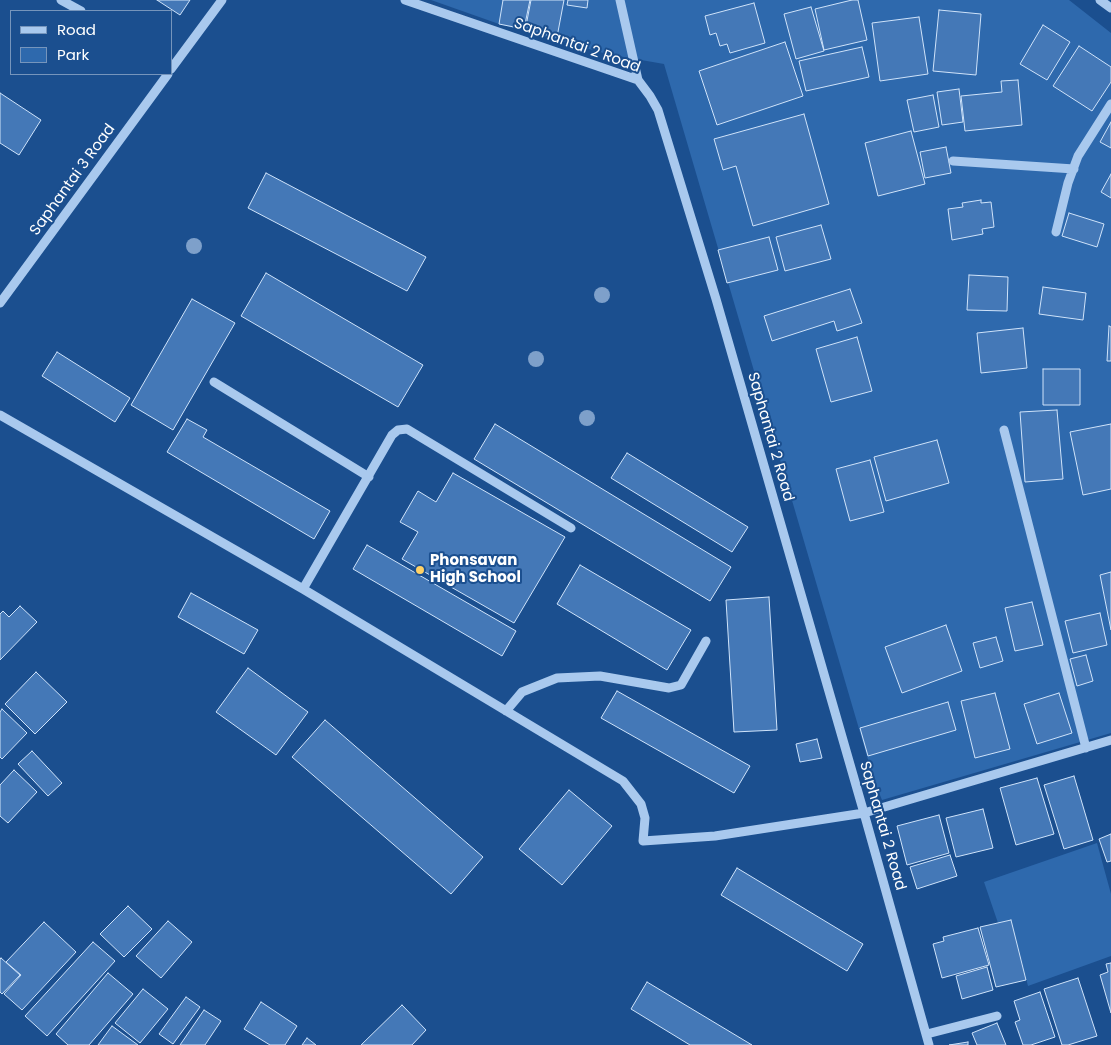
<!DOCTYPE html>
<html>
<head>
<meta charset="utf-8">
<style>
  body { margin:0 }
  #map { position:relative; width:1111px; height:1045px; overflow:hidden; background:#1b4f8f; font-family:Poppins,sans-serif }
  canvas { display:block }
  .legend { position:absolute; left:10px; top:10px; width:162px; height:65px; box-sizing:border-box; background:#1b4f8f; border:1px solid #7695bc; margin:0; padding:6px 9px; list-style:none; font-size:15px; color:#fff }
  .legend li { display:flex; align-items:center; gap:10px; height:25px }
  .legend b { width:25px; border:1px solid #7695bc }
</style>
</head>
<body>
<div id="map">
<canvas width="1111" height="1045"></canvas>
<ul class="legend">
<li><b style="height:6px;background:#a9c9ee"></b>Road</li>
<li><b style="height:14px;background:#2e69ad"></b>Park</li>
</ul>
</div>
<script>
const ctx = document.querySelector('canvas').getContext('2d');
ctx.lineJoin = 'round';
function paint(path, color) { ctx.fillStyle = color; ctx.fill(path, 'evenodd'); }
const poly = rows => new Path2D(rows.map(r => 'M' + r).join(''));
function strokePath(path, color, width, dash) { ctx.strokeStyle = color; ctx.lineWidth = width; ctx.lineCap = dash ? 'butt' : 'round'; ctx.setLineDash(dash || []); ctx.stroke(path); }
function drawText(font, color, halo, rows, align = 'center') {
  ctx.font = font + ' Poppins,sans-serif'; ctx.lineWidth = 4; ctx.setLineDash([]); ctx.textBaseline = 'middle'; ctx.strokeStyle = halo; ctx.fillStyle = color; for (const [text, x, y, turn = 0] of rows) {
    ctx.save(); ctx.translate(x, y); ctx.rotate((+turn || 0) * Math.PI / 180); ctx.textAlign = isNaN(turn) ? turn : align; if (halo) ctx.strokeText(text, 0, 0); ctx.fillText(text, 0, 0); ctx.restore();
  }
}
paint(poly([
  [431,0,1069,0,1111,33,1111,733,882,800,874,780,664,64,607,54,499,24],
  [1097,843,1111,894,1111,956,1028,986,1011,920,998,923,984,882]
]), '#2e69ad');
const building = poly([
  [157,0,190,0,180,15,157,0],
  [503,0,530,0,524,29,499,24,503,0],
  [531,0,564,0,557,37,525,31,531,0],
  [568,0,588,0,587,8,567,5,568,0],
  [852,0,858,0,867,40,824,50,815,9,852,0],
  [754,3,765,43,730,53,727,44,720,46,716,33,710,35,705,16,754,3],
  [811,7,824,51,796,59,784,14,811,7],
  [939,10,981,14,976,75,933,71,939,10],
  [919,17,928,74,880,81,872,23,919,17],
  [1043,25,1070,42,1047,80,1020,64,1043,25],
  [785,42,803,96,717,125,699,71,785,42],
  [1079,46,1111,67,1111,82,1092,111,1053,86,1079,46],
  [862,47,869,77,806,91,799,61,862,47],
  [1018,80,1022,125,965,131,961,96,1002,92,1001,81,1018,80],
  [959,89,963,122,942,125,937,92,959,89],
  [0,93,41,120,19,155,0,143,0,93],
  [933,95,939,127,914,132,907,100,933,95],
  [804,114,829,204,753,226,736,166,723,170,714,139,804,114],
  [1111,122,1111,148,1100,142,1111,122],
  [911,131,925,184,878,196,865,143,911,131],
  [946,147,951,173,925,178,920,152,946,147],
  [266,173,426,257,407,291,248,208,266,173],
  [1111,174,1111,198,1101,192,1111,174],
  [981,200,981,203,991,202,994,227,982,229,983,234,952,240,948,209,963,207,962,203,981,200],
  [1069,213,1104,224,1097,247,1062,236,1069,213],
  [821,225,831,259,785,271,776,237,821,225],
  [769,237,778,270,727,283,718,250,769,237],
  [266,273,423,365,398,407,241,316,266,273],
  [969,275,1008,277,1007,311,967,310,969,275],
  [1043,287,1086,293,1083,320,1039,314,1043,287],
  [850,289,862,323,837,331,834,321,772,341,764,316,850,289],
  [192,299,235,323,173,430,131,405,192,299],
  [1109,326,1111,327,1111,361,1107,361,1109,326],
  [1023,328,1027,368,981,373,977,333,1023,328],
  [857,337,872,391,831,402,816,349,857,337],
  [57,352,130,398,115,422,42,376,57,352],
  [1043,369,1080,369,1080,405,1043,405,1043,369],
  [1057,410,1063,479,1025,482,1020,412,1057,410],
  [187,419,207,430,203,437,330,511,314,539,167,452,187,419],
  [495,424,731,567,710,601,474,459,495,424],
  [1111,424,1111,489,1083,495,1070,432,1111,424],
  [937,440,949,483,886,501,874,457,937,440],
  [627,453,748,527,732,552,611,478,627,453],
  [870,460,884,512,850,521,836,469,870,460],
  [453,473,565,537,514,623,402,559,418,532,400,522,418,491,436,502,453,473],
  [367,545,516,631,502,656,353,569,367,545],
  [580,565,691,630,667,670,557,604,580,565],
  [1111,572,1111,630,1100,575,1111,572],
  [191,593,258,630,244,654,178,617,191,593],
  [769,597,777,730,734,732,726,600,769,597],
  [1032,602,1043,645,1015,651,1005,608,1032,602],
  [20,606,37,622,0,660,0,614,3,611,9,617,20,606],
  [1100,613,1107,645,1073,653,1065,621,1100,613],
  [946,625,962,671,902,693,885,647,946,625],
  [996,637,1003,661,980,668,973,643,996,637],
  [1086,655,1093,681,1077,686,1070,659,1086,655],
  [248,668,308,712,276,755,216,712,248,668],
  [36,672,67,702,35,734,5,704,36,672],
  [617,691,750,766,734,793,601,718,617,691],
  [995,693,1010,749,975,758,961,701,995,693],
  [1059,693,1072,733,1037,744,1024,704,1059,693],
  [948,702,956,730,868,756,860,728,948,702],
  [2,709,27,733,2,759,0,757,0,712,2,709],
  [325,720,483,857,451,894,292,757,325,720],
  [817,739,822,758,800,762,796,744,817,739],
  [32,751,62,783,48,796,18,764,32,751],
  [14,770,37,792,8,823,0,816,0,785,14,770],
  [1074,776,1093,840,1064,849,1044,785,1074,776],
  [1037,778,1054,834,1016,845,1000,788,1037,778],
  [569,790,612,826,562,885,519,849,569,790],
  [983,809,993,848,956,857,946,818,983,809],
  [939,815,949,853,907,865,897,826,939,815],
  [1111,834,1111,861,1107,862,1099,839,1111,834],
  [950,855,957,876,917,889,910,867,950,855],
  [737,868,863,944,847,971,721,895,737,868],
  [128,906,152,929,124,957,100,934,128,906],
  [1011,920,1026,980,996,987,980,927,1011,920],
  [168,921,192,942,161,978,136,956,168,921],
  [44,922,76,952,22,1010,4,994,21,975,6,962,44,922],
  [978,928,989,965,942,978,933,944,944,941,943,937,978,928],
  [93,942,115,961,47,1036,25,1016,93,942],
  [1,958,20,975,2,994,0,992,0,959,1,958],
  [1111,963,1111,1013,1100,975,1108,972,1106,964,1111,963],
  [987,967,993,990,962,999,956,976,987,967],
  [108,973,133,994,89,1045,68,1045,56,1034,108,973],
  [1078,978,1097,1036,1068,1045,1062,1045,1044,989,1078,978],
  [647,982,752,1045,690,1045,631,1009,647,982],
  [143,989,168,1009,140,1043,115,1023,143,989],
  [1040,992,1055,1037,1031,1045,1023,1045,1015,1022,1020,1020,1014,1001,1040,992],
  [186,997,200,1007,173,1044,159,1034,186,997],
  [261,1002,297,1026,285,1045,270,1045,244,1029,261,1002],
  [402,1005,426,1030,412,1045,361,1045,402,1005],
  [204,1010,221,1021,205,1045,180,1045,204,1010],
  [997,1023,1006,1045,977,1045,972,1033,997,1023],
  [112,1026,138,1045,98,1045,112,1026],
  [307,1038,316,1045,302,1045,307,1038],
  [968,1042,968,1045,949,1045,968,1042]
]);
paint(building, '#4478b7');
strokePath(building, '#cfe3fa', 1);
strokePath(poly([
  [61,0,81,11],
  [405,0,638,80,650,96,658,110,716,299,864,813,929,1045],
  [620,0,638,80],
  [1100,0,1111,8],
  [171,69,222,0],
  [953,161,1074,169],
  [1056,232,1068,183,1078,156,1111,104],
  [0,303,168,74],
  [214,382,369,477],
  [0,415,303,589,623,781,641,804,645,818,643,841,715,836,864,813,1111,740],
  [1004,430,1086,748],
  [303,589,392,435,398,430,407,429,571,528],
  [506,711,522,692,557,678,600,676,669,688,681,685,706,641],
  [927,1034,997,1016]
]), '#a9c9ee', 9);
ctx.fillStyle = '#7ea0ca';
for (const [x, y] of [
  [194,246],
  [602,295],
  [536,359],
  [587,418]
]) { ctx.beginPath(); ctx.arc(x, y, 8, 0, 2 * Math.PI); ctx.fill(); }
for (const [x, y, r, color] of [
  [420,570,5,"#ffd166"]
]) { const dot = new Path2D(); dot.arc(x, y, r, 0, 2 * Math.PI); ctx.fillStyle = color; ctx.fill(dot); strokePath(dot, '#1b4f8f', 2); }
drawText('15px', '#fff', '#1b4f8f', [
  ["Saphantai 2 Road",577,46,20],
  ["Saphantai 3 Road",73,180,-54],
  ["Saphantai 2 Road",770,437,74],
  ["Saphantai 2 Road",882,826,74]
]);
drawText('bold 15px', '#fff', '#1b4f8f', [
  ["Phonsavan",430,561],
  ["High School",430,578]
], 'left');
</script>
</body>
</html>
